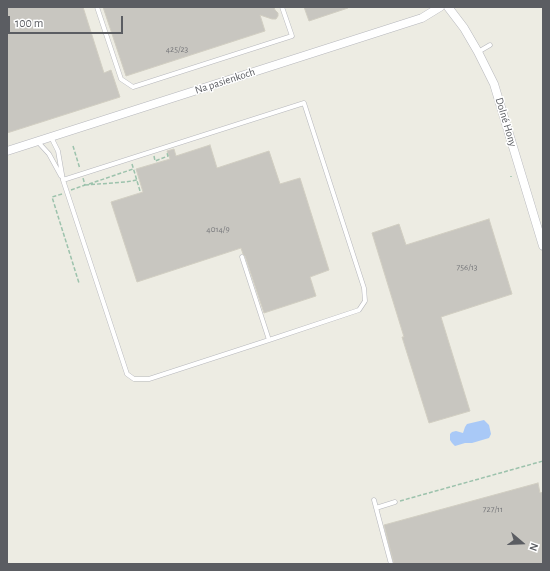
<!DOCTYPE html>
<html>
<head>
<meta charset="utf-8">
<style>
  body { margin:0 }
  #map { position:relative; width:550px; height:571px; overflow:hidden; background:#edece3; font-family:"Alegreya Sans",sans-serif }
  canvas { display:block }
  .frame { position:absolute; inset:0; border:8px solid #5b5d62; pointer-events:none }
  .north { position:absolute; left:502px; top:523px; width:40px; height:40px; -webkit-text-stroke:3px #fff; paint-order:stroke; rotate:109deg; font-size:11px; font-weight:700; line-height:16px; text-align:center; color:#5b5d62 }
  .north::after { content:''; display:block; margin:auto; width:14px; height:18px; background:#5b5d62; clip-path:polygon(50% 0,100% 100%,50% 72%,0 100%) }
  .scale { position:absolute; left:8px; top:16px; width:115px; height:18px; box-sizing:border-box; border:2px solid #5b5d62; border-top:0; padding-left:5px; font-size:12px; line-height:14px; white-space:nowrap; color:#5b5d62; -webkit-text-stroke:3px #fff; paint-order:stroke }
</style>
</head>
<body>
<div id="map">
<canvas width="550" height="571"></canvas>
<div class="frame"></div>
<div class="north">N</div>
<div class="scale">100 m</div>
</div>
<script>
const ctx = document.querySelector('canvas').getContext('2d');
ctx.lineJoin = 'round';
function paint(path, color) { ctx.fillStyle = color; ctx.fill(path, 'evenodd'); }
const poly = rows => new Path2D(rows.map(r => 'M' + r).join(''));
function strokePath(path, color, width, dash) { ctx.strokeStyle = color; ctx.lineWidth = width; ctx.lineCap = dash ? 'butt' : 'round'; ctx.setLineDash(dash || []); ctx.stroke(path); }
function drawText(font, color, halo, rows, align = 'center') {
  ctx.font = font + ' "Alegreya Sans",sans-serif'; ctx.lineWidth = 3; ctx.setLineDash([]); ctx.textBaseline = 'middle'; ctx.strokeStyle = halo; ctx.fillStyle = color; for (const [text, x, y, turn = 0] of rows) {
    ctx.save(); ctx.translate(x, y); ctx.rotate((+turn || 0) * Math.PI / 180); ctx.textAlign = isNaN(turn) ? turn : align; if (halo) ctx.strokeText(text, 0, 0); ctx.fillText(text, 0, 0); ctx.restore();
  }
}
paint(poly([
  [484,420,489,425,491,434,489,438,472,443,465,443,455,446,452,443,450,440,450,434,452,432,456,431,463,433,465,427,467,424]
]), '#a9c9f7');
const building = poly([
  [7,7,83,7,104,73,111,70,120,97,7,133,7,7],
  [103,7,274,7,275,10,278,13,278,16,276,19,272,19,260,15,265,31,126,76,103,7],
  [304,7,348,7,348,8,309,21,304,7],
  [210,145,217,168,269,151,280,184,300,178,329,270,310,277,316,296,264,313,245,256,243,254,241,248,137,282,111,202,143,192,136,169,170,159,167,151,174,149,176,156,210,145],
  [489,219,512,294,441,317,470,411,429,423,402,337,404,337,372,233,399,224,406,245,489,219],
  [538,483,540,493,543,492,543,564,394,564,384,525,538,483]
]);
paint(building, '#c8c6c0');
strokePath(building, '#d1cec2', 1);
const lane = poly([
  [97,7,121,79,133,87,292,36,282,7],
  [478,52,490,45],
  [51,137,58,151,63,180,127,374,134,379,149,379,269,340,359,310,365,301,364,288,304,103,63,180],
  [38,142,49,154,61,176],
  [242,257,269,340],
  [374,500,391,564],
  [376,508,395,502]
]);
const street = poly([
  [448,7,464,28,478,52,494,84,543,246],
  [7,151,422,18,440,7]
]);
strokePath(lane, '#b6b7bc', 5);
strokePath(street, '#b6b7bc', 9);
strokePath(poly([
  [73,146,80,169],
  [154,156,155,161,168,156,167,153],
  [132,164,140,191],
  [511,176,511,177],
  [89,184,133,169],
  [85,185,126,182,137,180],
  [71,190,85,185,83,178],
  [62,194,52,197,79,283],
  [400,501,543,461]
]), '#9cc2ac', 1.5, [4, 2]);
strokePath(lane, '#fff', 4);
strokePath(street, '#fff', 8);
drawText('9px', '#76777a', null, [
  ["425/23",177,49],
  ["4014/9",218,229],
  ["756/13",467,267],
  ["727/11",493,509]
]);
drawText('11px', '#5b5d62', '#fff', [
  ["Na pasienkoch",225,81,-18],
  ["Dolné Hony",506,122,73]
]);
</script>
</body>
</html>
